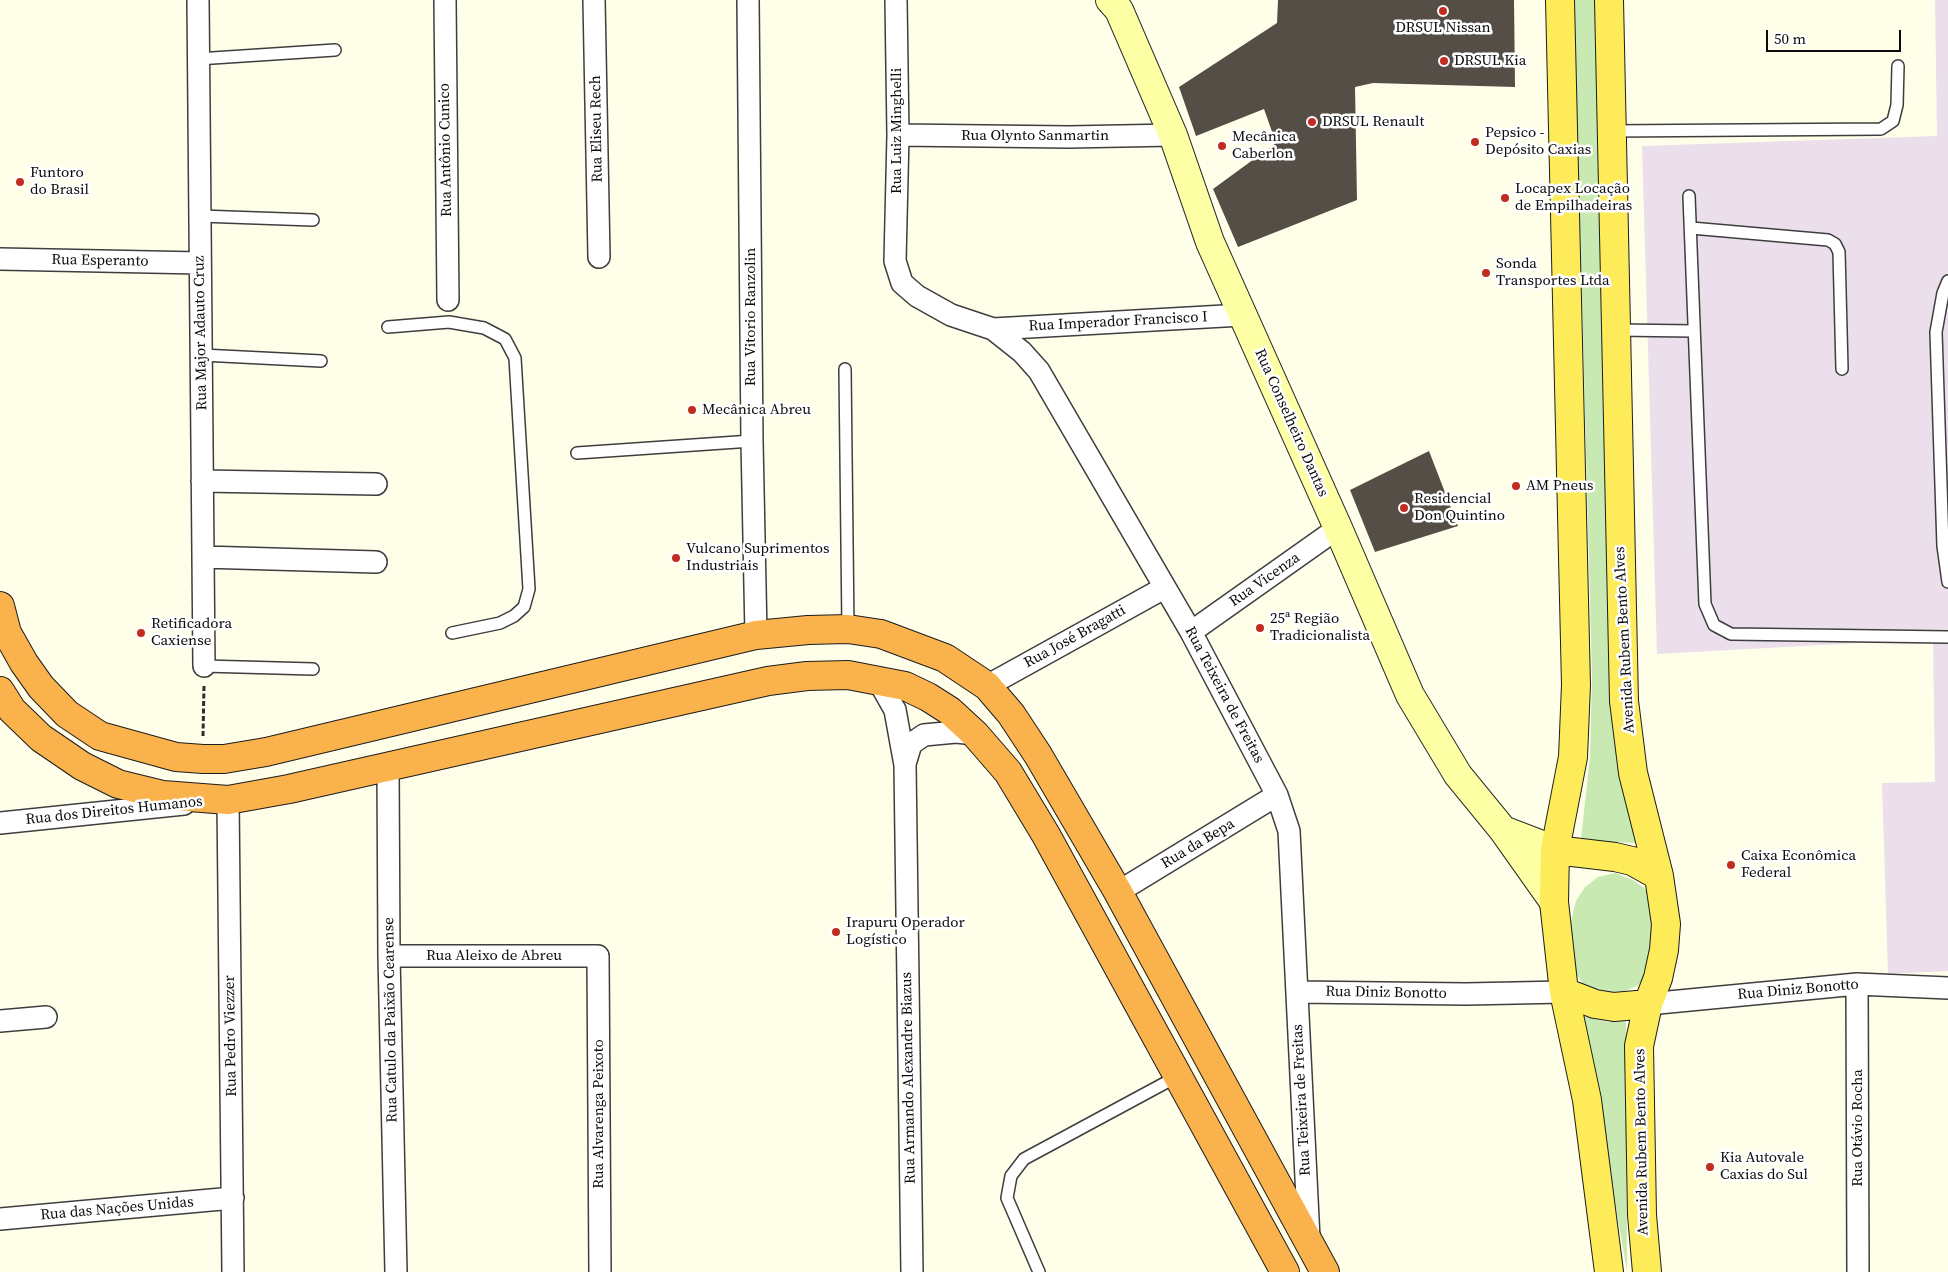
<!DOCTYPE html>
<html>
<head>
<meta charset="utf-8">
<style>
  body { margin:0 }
  #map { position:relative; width:1948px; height:1272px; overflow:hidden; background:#fffee9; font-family:"Source Serif 4",serif }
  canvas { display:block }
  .scale { position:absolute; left:1766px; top:30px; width:135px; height:22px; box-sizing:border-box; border:2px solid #0b0b0b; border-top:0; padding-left:6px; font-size:15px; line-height:18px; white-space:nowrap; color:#0b0b0b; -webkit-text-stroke:4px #fff; paint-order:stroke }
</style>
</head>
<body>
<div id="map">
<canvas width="1948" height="1272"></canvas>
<div class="scale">50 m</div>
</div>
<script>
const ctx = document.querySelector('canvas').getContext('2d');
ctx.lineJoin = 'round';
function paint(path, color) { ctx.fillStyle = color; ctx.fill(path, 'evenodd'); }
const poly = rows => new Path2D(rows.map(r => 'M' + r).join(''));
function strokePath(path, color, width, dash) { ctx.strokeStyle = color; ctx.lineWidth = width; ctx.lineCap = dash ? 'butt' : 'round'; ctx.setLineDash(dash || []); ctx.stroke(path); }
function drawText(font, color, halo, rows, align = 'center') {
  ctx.font = font + ' "Source Serif 4",serif'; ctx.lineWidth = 5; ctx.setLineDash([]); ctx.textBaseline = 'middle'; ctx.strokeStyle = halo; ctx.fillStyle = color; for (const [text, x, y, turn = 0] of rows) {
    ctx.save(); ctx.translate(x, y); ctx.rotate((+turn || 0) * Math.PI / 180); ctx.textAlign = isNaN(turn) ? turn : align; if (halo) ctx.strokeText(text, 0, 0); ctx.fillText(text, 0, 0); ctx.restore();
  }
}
paint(poly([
  [1935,0,1948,0,1948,971,1888,974,1882,783,1935,782,1933,639,1657,654,1642,146,1937,136]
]), '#ebdfeb');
paint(poly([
  [1574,0,1599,0,1639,843,1607,842,1580,848,1590,757,1592,677],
  [1615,873,1633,880,1648,891,1656,933,1647,976,1637,986,1620,993,1601,991,1583,984,1575,972,1567,938,1576,901,1585,887,1598,877],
  [1582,1016,1608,1022,1626,1018,1627,1271]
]), '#c8eab2');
paint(poly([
  [1278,0,1514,0,1515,87,1373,83,1355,87,1357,200,1238,247,1213,189,1276,143,1264,109,1196,136,1179,87,1277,23],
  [1429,451,1458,526,1375,552,1350,490]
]), '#544e47');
const lane = poly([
  [197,59,335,50],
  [1611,131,1881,129,1893,121,1897,105,1898,66],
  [1689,196,1705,604,1714,625,1731,634,1948,637],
  [200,216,313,220],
  [1691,228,1828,240,1835,244,1839,252,1842,369],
  [1948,281,1943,293,1936,332,1943,546,1948,582],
  [388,327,449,322,484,328,505,339,515,358,529,589,524,607,514,616,500,623,452,633],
  [1616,330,1694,331],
  [202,355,321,361],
  [845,369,848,629],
  [577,453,752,441],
  [204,666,313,669],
  [1039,1272,1007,1198,1011,1176,1024,1159,1178,1076]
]);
const street = poly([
  [198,0,204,666],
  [445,0,448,300],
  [594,0,599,257],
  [748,0,752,441,756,635],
  [896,0,898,135,895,261,902,283,917,296,951,315,993,329,1022,352,1039,371,1191,632,1277,795,1289,831,1309,1239],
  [898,135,1069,137,1173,135],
  [0,259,200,263],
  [993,329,1242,315],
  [202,481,376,484],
  [203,557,376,562],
  [1191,632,1338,528],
  [878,680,895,710,905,765,912,1272],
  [987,686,1164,588],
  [905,764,911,744,924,735,956,732,975,734],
  [388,767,389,956,396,1272],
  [214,801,228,800,233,1272],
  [0,823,184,804],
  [1118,892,1277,795],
  [389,956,598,956,600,1272],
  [1857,984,1858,1272],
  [1297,992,1466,994,1564,992],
  [1648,1004,1857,984,1948,988],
  [0,1021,46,1017],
  [0,1219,233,1198]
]);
const secondary = poly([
  [1110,0,1119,10,1173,135,1210,242,1338,528,1410,695,1458,775,1503,830,1554,902],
  [1503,830,1555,850]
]);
const primary = poly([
  [1560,0,1576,685,1573,757,1555,850,1554,902,1564,992,1587,1100,1609,1272],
  [1609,0,1624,701,1633,773,1659,876,1666,924,1664,950,1658,978,1648,1004,1639,1046,1642,1215,1647,1272],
  [1555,850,1615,857,1632,861,1659,876],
  [1564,992,1595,1004,1614,1007,1648,1004]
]);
const highway = poly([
  [0,606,7,633,24,663,41,687,67,714,100,736,176,757,203,759,224,759,266,752,756,635,808,630,848,629,881,634,945,658,987,686,1011,714,1038,755,1118,892,1325,1272],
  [0,691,12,710,41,738,82,766,118,784,163,795,228,800,289,789,768,681,807,676,848,675,905,686,928,697,950,711,975,734,1008,772,1046,835,1285,1272]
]);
strokePath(lane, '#3e3e3e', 14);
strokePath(street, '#3e3e3e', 24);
strokePath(secondary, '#2d2d2d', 30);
strokePath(primary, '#1c1c1c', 30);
strokePath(highway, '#1c1c1c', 30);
strokePath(poly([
  [203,736,204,685]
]), '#2d2d2d', 3, [5, 2.5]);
strokePath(lane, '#fff', 11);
strokePath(street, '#fff', 21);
strokePath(secondary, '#fdffa4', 28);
strokePath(primary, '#feeb5a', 28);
strokePath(highway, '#fab24c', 28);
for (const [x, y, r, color] of [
  [1443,11,5,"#c02c1f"],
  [1444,61,5,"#c02c1f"],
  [1312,122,5,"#c02c1f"],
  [1475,142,5,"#c02c1f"],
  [1222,146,5,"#c02c1f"],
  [20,182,5,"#c02c1f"],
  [1505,198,5,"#c02c1f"],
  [1486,273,5,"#c02c1f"],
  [692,410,5,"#c02c1f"],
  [1516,486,5,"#c02c1f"],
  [1404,508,5,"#c02c1f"],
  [676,558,5,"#c02c1f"],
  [1260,628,5,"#c02c1f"],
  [141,633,5,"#c02c1f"],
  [1731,865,5,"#c02c1f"],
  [836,932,5,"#c02c1f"],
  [1710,1167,5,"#c02c1f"]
]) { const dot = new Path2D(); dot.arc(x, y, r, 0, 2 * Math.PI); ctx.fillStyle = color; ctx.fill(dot); strokePath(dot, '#fff', 2); }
drawText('15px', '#0b0b0b', '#fff', [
  ["DRSUL Nissan",1443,28,"center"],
  ["DRSUL Kia",1454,61],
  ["DRSUL Renault",1322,122],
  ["Pepsico -",1485,133],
  ["Depósito Caxias",1485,150],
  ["Mecânica",1232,137],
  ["Caberlon",1232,154],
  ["Funtoro",30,173],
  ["do Brasil",30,190],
  ["Locapex Locação",1515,189],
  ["de Empilhadeiras",1515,206],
  ["Sonda",1496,264],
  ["Transportes Ltda",1496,281],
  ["Mecânica Abreu",702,410],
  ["AM Pneus",1526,486],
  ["Residencial",1414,499],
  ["Don Quintino",1414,516],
  ["Vulcano Suprimentos",686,549],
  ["Industriais",686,566],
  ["25ª Região",1270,619],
  ["Tradicionalista",1270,636],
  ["Retificadora",151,624],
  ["Caxiense",151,641],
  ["Caixa Econômica",1741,856],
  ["Federal",1741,873],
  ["Irapuru Operador",846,923],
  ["Logístico",846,940],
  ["Kia Autovale",1720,1158],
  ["Caxias do Sul",1720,1175]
], 'left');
drawText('15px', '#0b0b0b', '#fff', [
  ["Rua Eliseu Rech",597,129,-91],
  ["Rua Luiz Minghelli",897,131,-90],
  ["Rua Olynto Sanmartin",1035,136],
  ["Rua Antônio Cunico",446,150,-91],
  ["Rua Esperanto",100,261,1],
  ["Rua Vitorio Ranzolin",751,317,-90],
  ["Rua Imperador Francisco I",1118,322,-3],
  ["Rua Major Adauto Cruz",201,333,-91],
  ["Rua Conselheiro Dantas",1291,423,66],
  ["Rua Vicenza",1265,580,-35],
  ["Rua José Bragatti",1075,637,-29],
  ["Avenida Rubem Bento Alves",1625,640,-93],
  ["Rua Teixeira de Freitas",1224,695,62],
  ["Rua dos Direitos Humanos",114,811,-6],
  ["Rua da Bepa",1198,844,-31],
  ["Rua Aleixo de Abreu",494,956],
  ["Rua Diniz Bonotto",1798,990,-5],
  ["Rua Diniz Bonotto",1386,993,1],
  ["Rua Catulo da Paixão Cearense",391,1020,-91],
  ["Rua Pedro Viezzer",231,1036,-91],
  ["Rua Armando Alexandre Biazus",909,1078,-91],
  ["Rua Teixeira de Freitas",1302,1100,-93],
  ["Rua Alvarenga Peixoto",599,1114,-90],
  ["Rua Otávio Rocha",1858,1128,-90],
  ["Avenida Rubem Bento Alves",1642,1142,-91],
  ["Rua das Nações Unidas",117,1209,-5]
]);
</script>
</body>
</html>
